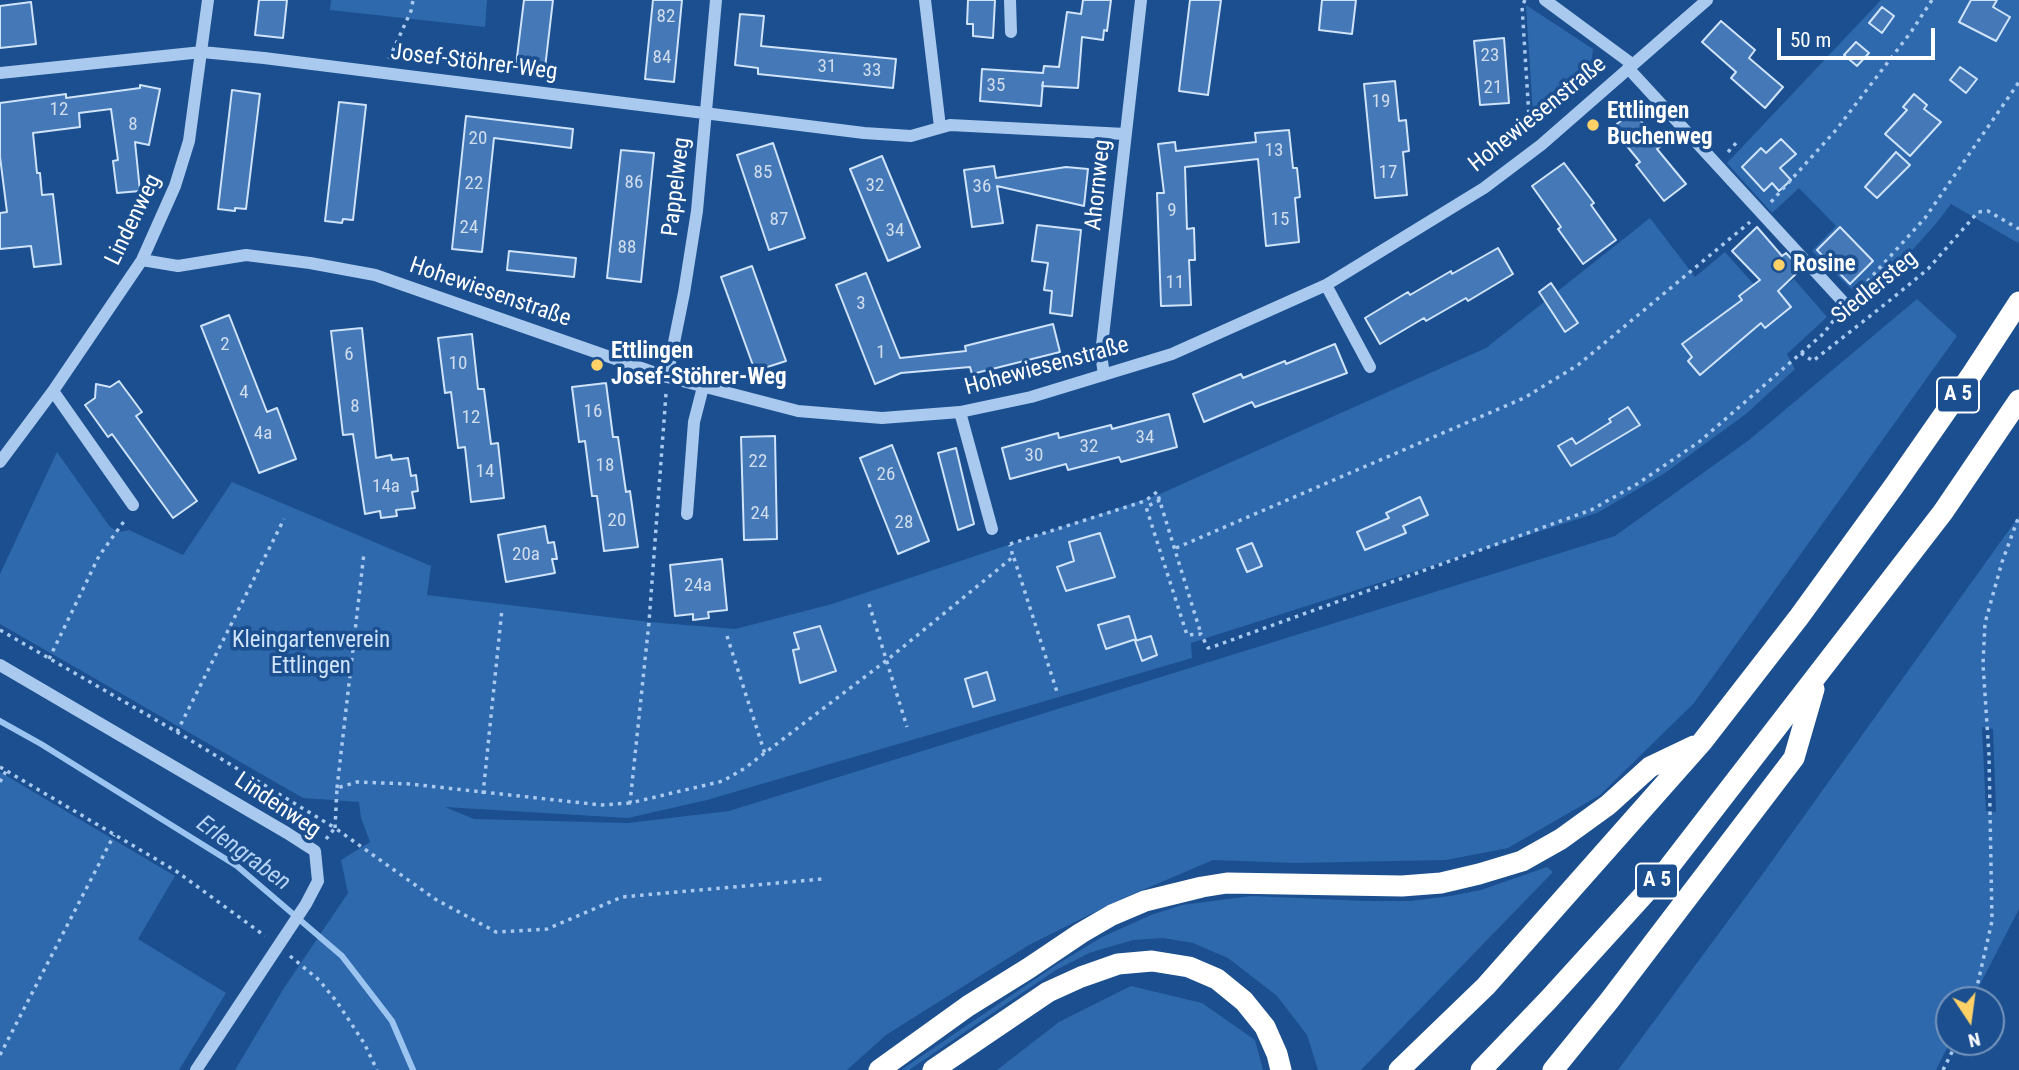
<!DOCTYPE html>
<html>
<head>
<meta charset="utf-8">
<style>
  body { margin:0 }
  #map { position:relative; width:2019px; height:1070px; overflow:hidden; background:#1b4f8f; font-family:"Roboto Condensed",sans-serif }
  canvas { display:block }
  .north { position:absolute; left:1935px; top:986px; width:70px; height:70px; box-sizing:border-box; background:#1b4f8f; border:2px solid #7695bc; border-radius:50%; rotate:167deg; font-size:19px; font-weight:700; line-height:28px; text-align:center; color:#fff }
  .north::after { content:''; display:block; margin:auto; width:24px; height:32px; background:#ffd166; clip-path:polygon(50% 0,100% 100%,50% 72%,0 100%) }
  .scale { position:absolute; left:1777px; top:28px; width:158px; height:32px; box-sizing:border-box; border:4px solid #fff; border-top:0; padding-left:9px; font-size:21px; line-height:24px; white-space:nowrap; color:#fff; -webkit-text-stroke:5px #1b4f8f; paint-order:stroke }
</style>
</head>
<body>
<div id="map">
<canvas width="2019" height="1070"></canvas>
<div class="north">N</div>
<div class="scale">50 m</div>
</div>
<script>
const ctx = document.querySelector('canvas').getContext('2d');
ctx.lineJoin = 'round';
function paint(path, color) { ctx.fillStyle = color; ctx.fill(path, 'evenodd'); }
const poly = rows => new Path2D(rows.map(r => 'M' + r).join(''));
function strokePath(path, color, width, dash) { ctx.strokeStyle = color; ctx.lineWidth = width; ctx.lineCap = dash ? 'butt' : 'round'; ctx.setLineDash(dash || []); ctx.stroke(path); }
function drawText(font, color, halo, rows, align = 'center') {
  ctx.font = font + ' "Roboto Condensed",sans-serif'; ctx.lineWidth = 7; ctx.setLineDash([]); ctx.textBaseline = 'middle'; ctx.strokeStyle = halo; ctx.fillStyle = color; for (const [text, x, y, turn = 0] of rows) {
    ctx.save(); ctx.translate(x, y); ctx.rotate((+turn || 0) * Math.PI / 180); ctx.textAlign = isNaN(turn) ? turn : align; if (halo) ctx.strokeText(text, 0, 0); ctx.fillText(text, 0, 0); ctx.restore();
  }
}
paint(poly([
  [331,0,487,0,485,27,330,10],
  [1881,0,2019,0,2019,241,2018,243,1951,204,1934,226,1865,302,1812,251,1836,226,1799,188,1772,213,1727,163],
  [1526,5,1593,49,1589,84,1534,129],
  [1650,218,1695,277,1725,252,1768,300,1794,279,1827,317,1787,354,1795,369,1746,414,1665,473,1597,513,1191,643,1192,658,707,800,628,818,445,807,474,819,628,823,729,811,1615,536,1749,440,1917,299,1957,336,1694,703,1600,795,1508,848,1446,860,1295,863,1213,860,1117,901,1029,945,886,1035,847,1070,235,1070,284,988,348,893,341,860,370,842,361,818,359,802,303,798,0,624,0,574,57,452,110,527,119,532,129,530,183,555,232,482,431,566,427,595,649,622,735,629,832,604,1160,494,1486,348],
  [2019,516,2019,909,1972,1000,1949,1000,1950,1042,1936,1070,1618,1070,1759,879],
  [1982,727,1993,729,1996,812,1986,811],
  [0,772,175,876,138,939,226,993,179,1070,0,1070],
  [1547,867,1553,872,1361,1070,1318,1070,1307,1035,1277,996,1228,958,1193,943,1163,938,1133,940,1089,953,1056,970,909,1070,901,1070,1056,965,1102,937,1151,915,1182,905,1251,896,1367,901,1410,901,1450,896,1481,890],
  [1131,986,1202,1003,1255,1040,1263,1070,997,1070,1059,1022]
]), '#2e69ad');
strokePath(poly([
  [0,721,41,744,237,866,342,956,392,1021,413,1070]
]), '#9cc4f0', 6);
const building = poly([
  [259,0,287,0,283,38,255,35,259,0],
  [524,0,553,0,545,68,516,65,524,0],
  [653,0,682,0,674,82,645,79,653,0],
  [968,0,995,0,993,38,973,36,973,24,967,24,968,0],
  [1083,0,1111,0,1107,31,1104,30,1103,40,1082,37,1078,88,1042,86,1043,82,1041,106,980,101,982,69,1043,73,1044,66,1059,67,1067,12,1081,14,1083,0],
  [1190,0,1221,0,1208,95,1179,91,1190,0],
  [1322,0,1356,0,1352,34,1319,30,1322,0],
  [1971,0,1997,0,1993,7,2010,17,1996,41,1959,22,1971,0],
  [31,2,36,44,0,48,0,6,31,2],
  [1882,7,1894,16,1882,33,1869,23,1882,7],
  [740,14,764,16,761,46,896,59,893,88,758,74,758,68,735,65,740,14],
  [1721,21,1755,50,1749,58,1783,87,1765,108,1731,78,1736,72,1702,42,1721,21],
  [1504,38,1509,103,1480,105,1474,41,1504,38],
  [1856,42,1869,53,1857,66,1844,55,1856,42],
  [1960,67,1977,79,1966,93,1950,80,1960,67],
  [1395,81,1399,121,1406,120,1409,151,1403,152,1407,195,1375,198,1364,84,1395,81],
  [140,85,160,89,149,145,135,142,140,191,117,193,113,161,118,160,111,109,79,113,80,127,33,133,37,173,40,173,42,195,53,194,61,264,34,267,31,246,0,249,0,213,7,212,0,157,0,103,66,94,66,98,140,88,140,85],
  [232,90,260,94,246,209,235,208,235,211,218,209,232,90],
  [1914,94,1927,105,1924,109,1941,122,1910,156,1885,134,1907,110,1903,107,1914,94],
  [339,102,366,105,353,220,343,219,342,223,325,221,339,102],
  [1633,111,1661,146,1657,149,1686,184,1664,201,1636,165,1640,162,1612,128,1633,111],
  [466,116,573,129,571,148,494,138,482,252,452,249,466,116],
  [1289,130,1293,168,1297,168,1300,197,1295,198,1299,242,1266,246,1258,159,1185,167,1187,229,1194,228,1195,260,1189,260,1191,305,1161,306,1157,193,1164,193,1158,144,1175,142,1176,151,1256,142,1255,133,1289,130],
  [1781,139,1796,154,1780,168,1791,180,1779,191,1772,183,1764,191,1742,167,1761,148,1766,153,1781,139],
  [773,143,805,238,769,250,737,155,773,143],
  [621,150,654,153,641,282,607,278,621,150],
  [1896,152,1910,165,1877,198,1865,187,1896,152],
  [882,156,920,247,888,261,850,169,882,156],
  [1564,163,1594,203,1591,205,1616,240,1583,264,1558,229,1561,227,1532,186,1564,163],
  [994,166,996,178,1066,167,1088,169,1084,206,997,186,1003,223,972,227,964,170,994,166],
  [1037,225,1081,230,1072,316,1050,313,1052,291,1044,290,1048,263,1032,261,1037,225],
  [1757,227,1782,256,1786,253,1801,269,1778,291,1791,307,1765,328,1761,323,1700,375,1688,361,1692,357,1682,344,1742,300,1739,296,1760,280,1732,251,1757,227],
  [1840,227,1873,261,1850,284,1817,250,1840,227],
  [1498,248,1513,274,1468,301,1466,298,1426,321,1424,318,1380,344,1365,318,1408,292,1410,295,1451,271,1452,274,1498,248],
  [509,251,576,258,574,277,507,270,509,251],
  [752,266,786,361,755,371,721,277,752,266],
  [866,273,900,358,966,351,965,346,1053,324,1060,352,972,374,970,367,901,373,875,384,836,285,866,273],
  [1551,283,1578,323,1565,332,1539,292,1551,283],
  [229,315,267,412,277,408,296,459,259,473,201,326,229,315],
  [362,328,376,458,391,455,392,460,408,458,411,476,416,475,418,491,412,492,415,508,396,510,397,516,381,518,380,511,365,514,353,434,343,435,331,331,362,328],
  [472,334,478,389,484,389,491,444,498,443,504,498,471,502,465,447,458,448,451,392,445,393,438,338,472,334],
  [1335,344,1347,373,1255,407,1252,402,1204,422,1193,394,1241,374,1243,378,1285,361,1286,364,1335,344],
  [119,381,142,412,136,416,197,501,173,518,112,434,108,437,85,405,95,398,96,384,110,387,119,381],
  [606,383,613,437,618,437,626,492,630,491,638,547,604,551,597,496,592,496,585,441,579,442,572,387,606,383],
  [1628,407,1640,425,1571,466,1558,446,1572,438,1576,444,1611,422,1609,419,1628,407],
  [1169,414,1177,447,1121,462,1119,457,1068,470,1066,464,1010,479,1002,448,1058,433,1059,438,1111,425,1112,429,1169,414],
  [775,436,777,539,744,540,741,437,775,436],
  [892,445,929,541,898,554,860,458,892,445],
  [956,448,974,524,958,530,938,453,956,448],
  [1420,497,1428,515,1403,526,1406,533,1365,550,1357,532,1389,518,1386,513,1420,497],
  [545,526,548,543,554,542,557,559,552,559,555,573,506,582,498,535,545,526],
  [1100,533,1115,577,1066,591,1057,567,1074,561,1069,542,1100,533],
  [1252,543,1262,566,1247,572,1237,549,1252,543],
  [722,559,727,610,708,612,709,618,693,620,693,614,675,616,670,565,722,559],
  [1129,616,1136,639,1106,649,1098,625,1129,616],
  [820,626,836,671,800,683,793,650,799,649,794,633,820,626],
  [1151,636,1157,655,1142,661,1135,641,1151,636],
  [987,672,995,700,973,707,965,679,987,672]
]);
paint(building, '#4478b7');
strokePath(building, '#cfe3fa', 2);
strokePath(poly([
  [1525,0,1522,6,1530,133],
  [389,59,411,11,413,0],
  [1728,152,1737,142],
  [1771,202,1836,130,1911,32,1932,0],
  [1856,294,1925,218,2019,82],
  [1801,353,1813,361,1889,301,1928,269,1978,212,1988,211,2019,229],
  [666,394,649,622,630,803,723,781,745,768,887,660,1013,557,1010,545],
  [1160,500,1146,507,1187,635,1201,634,1208,648,1215,646,1591,510,1637,484,1699,442,1823,334,1837,316],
  [1010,544,1145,501,1157,492,1201,634],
  [1176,548,1524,398,1578,365,1750,222],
  [1014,558,1057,692],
  [869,604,907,727],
  [0,630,177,732,335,828],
  [727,636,765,754],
  [49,659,99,556,125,520],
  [177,732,284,519],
  [0,767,176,871,265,936],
  [0,782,6,771],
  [337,788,364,553],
  [483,794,502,609],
  [335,828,337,788,357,782,410,784,601,805,629,803],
  [326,839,335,828,435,899,496,932,547,929,622,897,822,879],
  [290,956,319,980,337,1002,364,1043,377,1070],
  [1974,1000,1992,921,1989,755,1983,664,1985,623,2002,562,2019,516],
  [0,1055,114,835],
  [1943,1070,1957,1042]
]), '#a9c9ee', 3.5, [3.5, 5]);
strokePath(poly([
  [925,0,940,127],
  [1010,0,1011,32],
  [1545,0,1632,64],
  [1628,68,1846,305],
  [0,73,202,52,264,58,864,133,911,136,950,125,1125,134],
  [142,260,178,266,246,255,310,263,375,275,667,377,798,411,882,418,960,412,1031,397,1172,354,1326,285,1484,188,1541,145,1707,0],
  [1326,285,1370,367],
  [1104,375,1101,354,1141,0],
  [667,377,684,293,697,211,716,0],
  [53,391,133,505],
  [960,412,992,529],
  [0,462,53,391,142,260,175,186,189,141,208,0],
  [687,514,694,422,703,387],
  [0,665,287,833,315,851,318,881,306,904,196,1070]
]), '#a9c9ee', 12);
strokePath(poly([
  [879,1070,968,1006,1029,968,1081,933,1112,915,1145,901,1202,887,1227,883,1402,886,1441,883,1479,874,1522,861,1561,839,1608,805,1650,767,1694,746],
  [933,1070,1048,992,1081,977,1118,964,1152,961,1189,967,1217,979,1244,1001,1265,1027,1277,1054,1281,1070],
  [1399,1070,1486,986,1702,742,1799,617,1894,486,1972,374,2019,302],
  [1481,1070,1549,999,1669,867,1943,512,2019,400],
  [1553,1070,1609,1001,1794,758,1814,689]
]), '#fff', 21);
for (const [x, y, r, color] of [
  [1593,125,7,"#ffd166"],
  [1779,265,7,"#ffd166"],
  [597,365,7,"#ffd166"]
]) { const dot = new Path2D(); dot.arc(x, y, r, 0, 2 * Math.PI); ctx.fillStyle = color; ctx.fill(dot); strokePath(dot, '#1b4f8f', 2.5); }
drawText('19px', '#d0dded', null, [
  ["82",666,17],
  ["23",1490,56],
  ["84",662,58],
  ["31",827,67],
  ["33",872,71],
  ["35",996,86],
  ["21",1493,88],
  ["19",1381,102],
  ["12",59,110],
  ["8",133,125],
  ["20",478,139],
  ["13",1274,151],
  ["85",763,173],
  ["17",1388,173],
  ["86",634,183],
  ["22",474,184],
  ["32",875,186],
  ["36",982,187],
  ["9",1172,211],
  ["87",779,220],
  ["15",1280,220],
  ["24",469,228],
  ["34",895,231],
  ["88",627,248],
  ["11",1175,283],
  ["3",861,304],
  ["2",225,345],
  ["1",881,353],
  ["6",349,355],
  ["10",458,364],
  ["4",244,393],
  ["8",355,407],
  ["16",593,412],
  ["12",471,418],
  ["4a",263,434],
  ["34",1145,438],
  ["32",1089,447],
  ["30",1034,456],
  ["22",758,462],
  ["18",605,466],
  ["14",485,472],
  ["26",886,475],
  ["14a",386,487],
  ["24",760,514],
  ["20",617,521],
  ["28",904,523],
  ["20a",526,555],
  ["24a",698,586]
]);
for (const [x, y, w] of [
  [1958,395,42],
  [1657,881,42]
]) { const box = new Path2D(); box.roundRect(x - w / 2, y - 17.5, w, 35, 5); ctx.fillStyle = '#1b4f8f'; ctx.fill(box); strokePath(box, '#fff', 2); }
drawText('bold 21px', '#fff', null, [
  ["A 5",1958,395],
  ["A 5",1657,881]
]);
drawText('23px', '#fff', '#1b4f8f', [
  ["Josef-Stöhrer-Weg",474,63,7],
  ["Hohewiesenstraße",1538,115,-39],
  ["Ahornweg",1099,185,-84],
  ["Pappelweg",677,187,-83],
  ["Lindenweg",134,220,-64],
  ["Siedlersteg",1875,288,-39],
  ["Hohewiesenstraße",490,293,19],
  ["Hohewiesenstraße",1047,367,-15],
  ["Lindenweg",277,806,34]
]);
drawText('bold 23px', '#fff', '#1b4f8f', [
  ["Ettlingen",1607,112],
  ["Buchenweg",1607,138],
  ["Rosine",1793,265],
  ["Ettlingen",611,352],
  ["Josef-Stöhrer-Weg",611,378]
], 'left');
drawText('23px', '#cfe3fa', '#1b4f8f', [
  ["Kleingartenverein",311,641],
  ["Ettlingen",311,667]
]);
drawText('italic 24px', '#b5d3f5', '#1b4f8f', [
  ["Erlengraben",243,854,36]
]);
</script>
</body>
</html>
